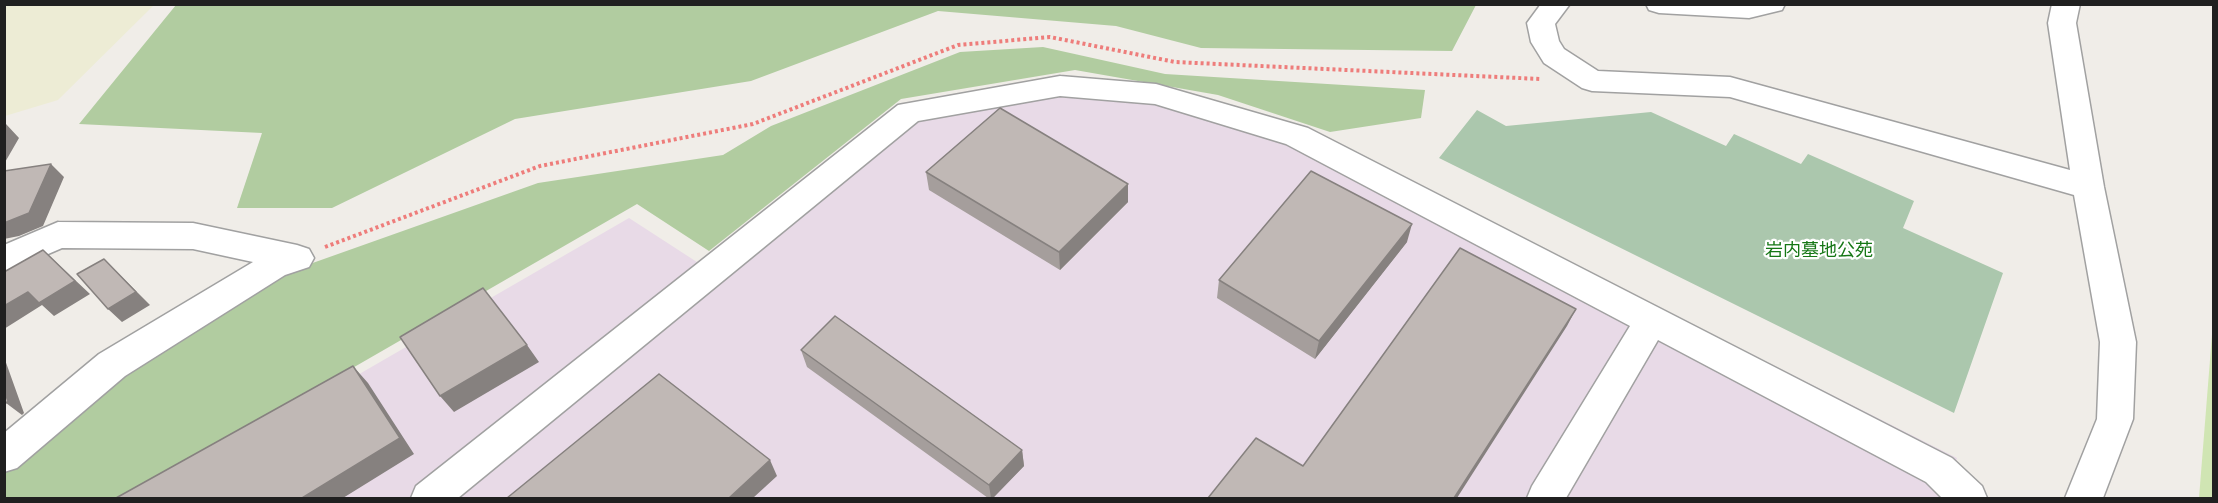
<!DOCTYPE html>
<html>
<head>
<meta charset="utf-8">
<style>
  body { margin:0 }
  #map { position:relative; width:2218px; height:503px; overflow:hidden; background:#f0ede8; font-family:"PT Sans",sans-serif }
  canvas { display:block }
  .frame { position:absolute; inset:0; border:6px solid #202020; pointer-events:none }
</style>
</head>
<body>
<div id="map">
<canvas width="2218" height="503"></canvas>
<div class="frame"></div>
</div>
<script>
const ctx = document.querySelector('canvas').getContext('2d');
ctx.lineJoin = 'round';
function paint(path, color) { ctx.fillStyle = color; ctx.fill(path, 'evenodd'); }
const poly = rows => new Path2D(rows.map(r => 'M' + r).join(''));
function strokePath(path, color, width, dash) { ctx.strokeStyle = color; ctx.lineWidth = width; ctx.lineCap = dash ? 'butt' : 'round'; ctx.setLineDash(dash || []); ctx.stroke(path); }
function drawText(font, color, halo, rows, align = 'center') {
  ctx.font = font + ' "PT Sans","Noto Sans JP",sans-serif'; ctx.lineWidth = 4.5; ctx.setLineDash([]); ctx.textBaseline = 'middle'; ctx.strokeStyle = halo; ctx.fillStyle = color; for (const [text, x, y, turn = 0] of rows) {
    ctx.save(); ctx.translate(x, y); ctx.rotate((+turn || 0) * Math.PI / 180); ctx.textAlign = isNaN(turn) ? turn : align; if (halo) ctx.strokeText(text, 0, 0); ctx.fillText(text, 0, 0); ctx.restore();
  }
}
paint(poly([
  [1070,76,1225,104,1307,130,1957,458,1947,498,145,498,629,218,700,264,906,106]
]), '#e8dae7');
paint(poly([
  [5,4,154,4,154,5,58,100,5,116]
]), '#edecd5');
paint(poly([
  [2213,322,2213,498,2199,498]
]), '#d0e5b3');
paint(poly([
  [176,5,176,4,1476,5,1452,51,1201,48,1116,26,938,11,751,81,515,119,332,208,237,208,262,133,79,124],
  [1043,47,1165,74,1425,90,1421,118,1330,132,1218,95,1075,70,901,99,709,251,637,204,127,498,5,498,4,470,120,372,276,276,538,183,723,155,771,126,960,52]
]), '#b1cca0');
paint(poly([
  [1477,110,1506,126,1651,112,1726,146,1734,134,1801,164,1808,154,1914,201,1903,228,2003,273,1954,413,1439,158]
]), '#abc7ad');
const minor = poly([
  [1541,4,1570,4,1555,24,1559,41,1564,49,1598,71,1730,77,2070,170,2048,23,2052,4,2080,4,2076,23,2104,187,2136,342,2133,419,2103,498,2065,498,2097,419,2100,342,2074,195,1730,97,1592,91,1582,88,1544,63,1531,42,1527,23,1541,4],
  [1646,4,1785,4,1782,10,1749,18,1659,13,1649,10,1646,4],
  [1060,76,1156,84,1308,128,1952,458,1982,486,1987,498,1942,498,1926,482,1658,340,1566,498,1527,498,1532,486,1630,326,1286,144,1155,104,1060,96,918,121,458,498,411,498,416,486,898,105,1060,76],
  [58,222,193,223,297,245,309,249,314,258,309,267,285,275,125,376,17,468,4,472,4,433,99,354,253,262,193,249,62,248,4,273,4,245,58,222]
]);
strokePath(minor, '#a1a1a1', 3);
strokePath(poly([
  [325,247,540,166,753,124,958,45,1050,37,1175,62,1540,79]
]), '#ee7d7b', 4, [3, 3]);
paint(minor, '#fff');
paint(poly([
  [926,172,1128,202,1060,270,929,190],
  [1407,242,1315,359,1217,298,1219,280],
  [801,350,1022,450,1024,466,993,498,988,498,807,367]
]), '#a59e9c');
paint(poly([
  [6,124,19,138,4,164,4,126],
  [51,164,64,177,43,226,19,236,4,239,5,223],
  [1128,184,1128,202,1060,270,1059,252],
  [1412,224,1407,242,1315,359,1319,341],
  [43,250,90,294,54,316,42,305,4,329,4,306],
  [104,259,150,305,122,322,108,309],
  [1576,309,1567,326,1457,498,1454,498],
  [527,345,539,362,454,412,440,396],
  [4,357,24,413,22,415,6,403,4,391],
  [353,366,368,383,414,454,343,498,302,498],
  [1022,450,1024,466,993,498,991,498,989,485],
  [770,460,777,476,753,498,729,498]
]), '#86817f');
const building = poly([
  [1000,108,1128,184,1059,252,926,172,1000,108],
  [51,164,29,213,4,223,4,171,51,164],
  [1311,171,1412,224,1319,341,1219,280,1311,171],
  [1460,248,1576,309,1454,498,1208,498,1256,438,1303,466,1460,248],
  [43,250,75,281,39,303,28,292,4,306,4,272,43,250],
  [104,259,136,292,108,309,77,274,104,259],
  [483,288,527,345,440,396,400,337,483,288],
  [835,316,1022,450,989,485,801,350,835,316],
  [353,366,400,438,302,498,116,498,353,366],
  [659,374,770,460,729,498,507,498,659,374],
  [4,391,8,401,6,403,4,401,4,391]
]);
paint(building, '#c0b8b5');
strokePath(building, '#86817f', 1.5);
drawText('18px', '#167716', '#fff', [
  ["岩内墓地公苑",1819,251]
]);
</script>
</body>
</html>
